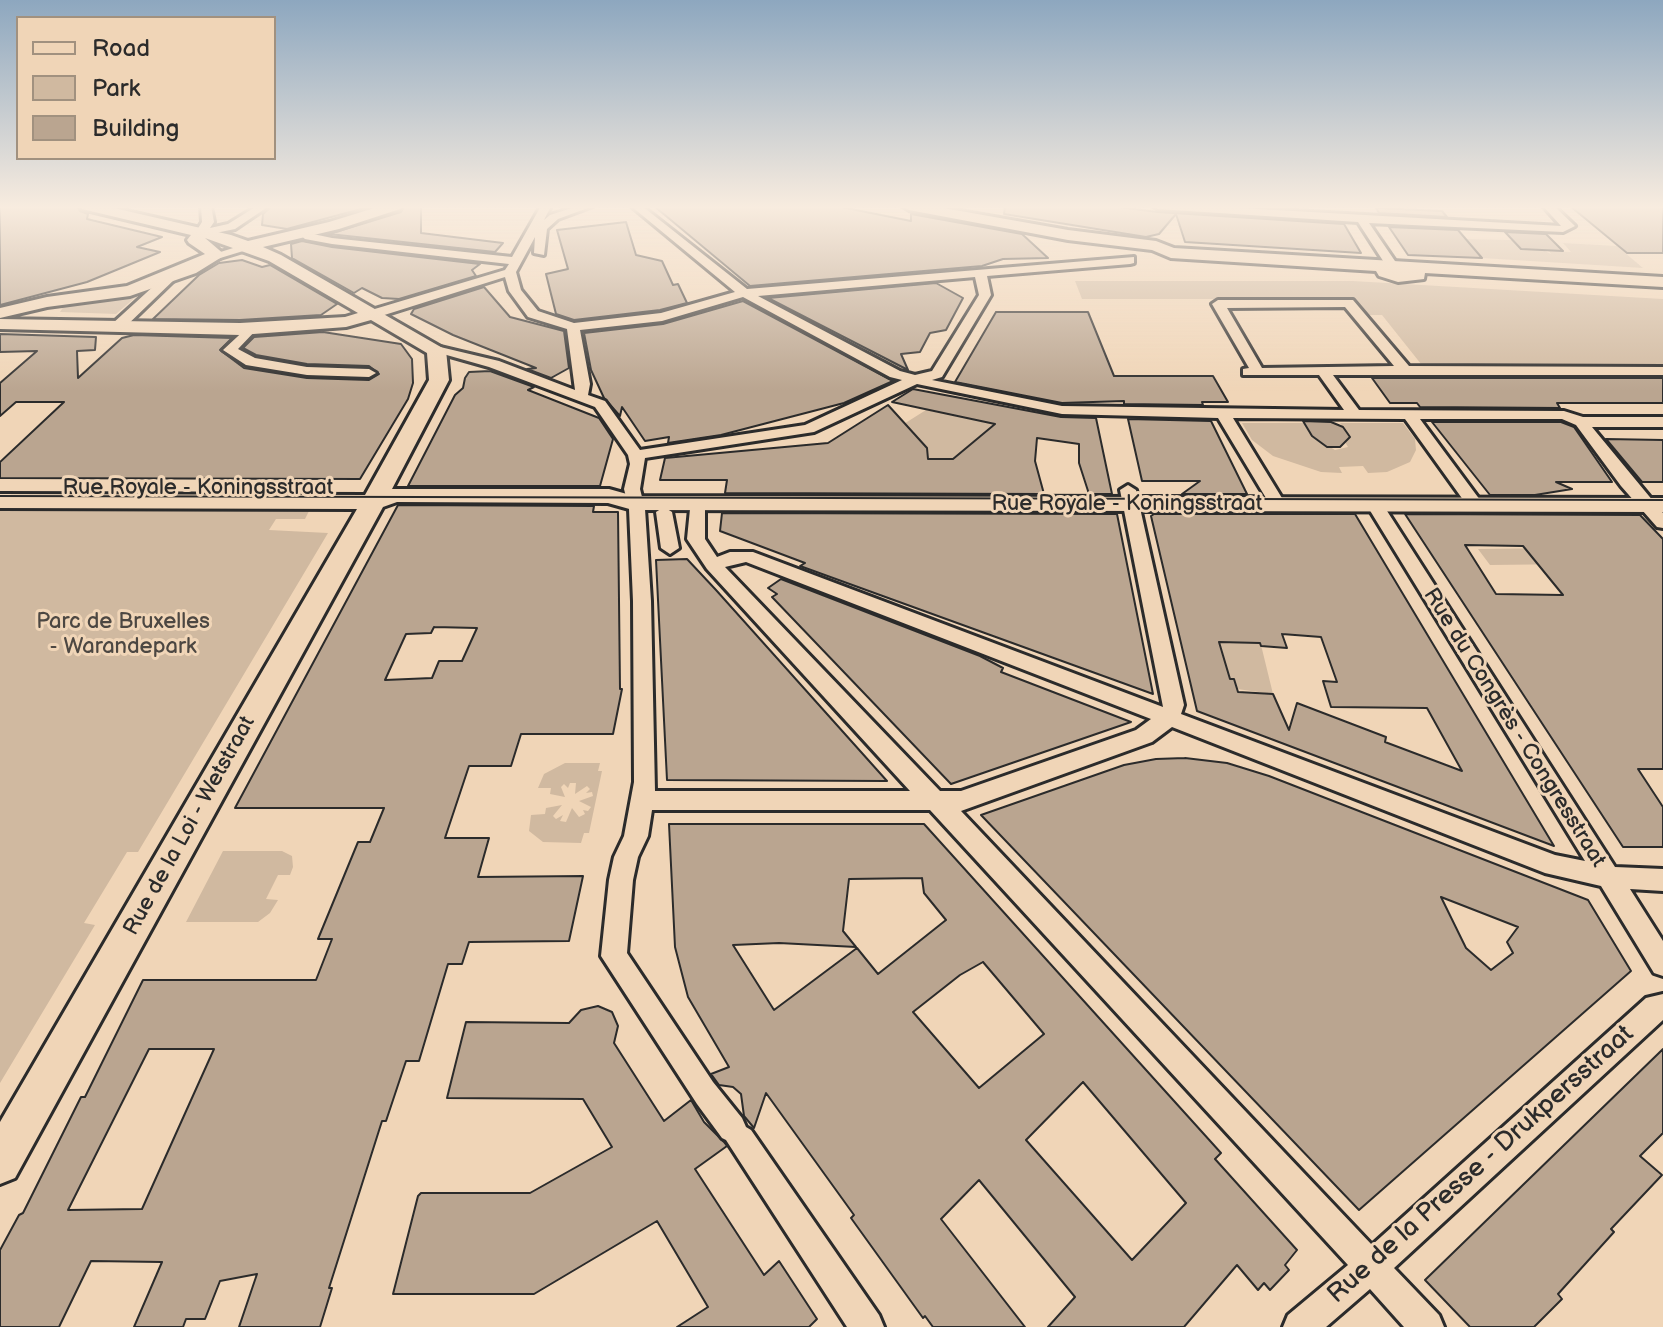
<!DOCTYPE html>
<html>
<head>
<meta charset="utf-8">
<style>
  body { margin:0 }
  #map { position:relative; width:1663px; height:1327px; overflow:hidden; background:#f0d5b7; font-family:"Balsamiq Sans",sans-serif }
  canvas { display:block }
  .legend { position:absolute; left:16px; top:16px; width:260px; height:144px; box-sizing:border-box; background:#f0d5b7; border:2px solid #a1917f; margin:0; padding:10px 14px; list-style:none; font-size:24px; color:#2b2b2b }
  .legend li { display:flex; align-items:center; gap:16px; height:40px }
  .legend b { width:40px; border:2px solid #a1917f }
</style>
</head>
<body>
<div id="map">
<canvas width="1663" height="1327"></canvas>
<ul class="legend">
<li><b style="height:10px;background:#f0d5b7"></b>Road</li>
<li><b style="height:22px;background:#d0b9a0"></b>Park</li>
<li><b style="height:22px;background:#baa590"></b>Building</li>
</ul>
</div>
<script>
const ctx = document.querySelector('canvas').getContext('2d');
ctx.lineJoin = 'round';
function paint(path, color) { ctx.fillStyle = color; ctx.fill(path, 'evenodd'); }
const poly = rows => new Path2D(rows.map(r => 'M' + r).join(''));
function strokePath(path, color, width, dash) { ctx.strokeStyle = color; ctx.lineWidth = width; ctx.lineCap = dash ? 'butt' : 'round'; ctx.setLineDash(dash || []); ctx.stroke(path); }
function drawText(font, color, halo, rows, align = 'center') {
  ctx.font = font + ' "Balsamiq Sans",sans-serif'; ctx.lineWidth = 6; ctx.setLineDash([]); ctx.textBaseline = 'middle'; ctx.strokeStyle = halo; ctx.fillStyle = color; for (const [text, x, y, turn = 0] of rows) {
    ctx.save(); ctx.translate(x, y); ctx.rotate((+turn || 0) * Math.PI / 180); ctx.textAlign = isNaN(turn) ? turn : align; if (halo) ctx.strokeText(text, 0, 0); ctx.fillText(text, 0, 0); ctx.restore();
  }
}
paint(poly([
  [1466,239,1513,240,1521,249,1543,250,1551,254,1549,251,1571,252,1563,243,1617,246,1643,268,1482,258],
  [153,276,157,279,116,314,60,312,64,306],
  [1075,281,1353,281,1663,299,1663,364,1421,364,1382,315,1365,315,1352,299,1082,299],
  [926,410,991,423,995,425,964,459,928,459,899,427],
  [1242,423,1304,423,1312,436,1335,450,1348,447,1345,442,1350,437,1340,423,1403,423,1415,439,1416,450,1410,462,1387,472,1368,473,1363,466,1339,467,1342,473,1321,472,1273,456,1252,440],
  [0,511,309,511,305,519,276,519,269,530,328,533,138,852,127,852,84,923,95,925,0,1083],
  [1559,548,1574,564,1490,565,1478,549],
  [1256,633,1262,649,1273,694,1230,688,1237,688,1234,679,1230,679,1222,650,1218,650,1216,642],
  [565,763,600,763,598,771,602,771,589,833,584,833,581,843,543,842,529,831,531,815,545,814,546,808,562,805,553,816,556,819,563,815,560,821,566,822,572,808,579,817,585,814,583,810,588,811,591,807,579,801,593,796,592,792,586,793,590,789,587,786,575,794,576,783,570,783,568,788,564,784,561,787,565,797,550,794,551,788,538,788,544,774],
  [223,851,282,851,292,856,293,867,290,875,278,875,266,899,278,900,270,913,258,922,186,922]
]), '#d0b9a0');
const building = poly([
  [0,206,77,206,80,211,88,214,87,219,162,237,137,247,160,252,87,282,0,305,0,206],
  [272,206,372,206,287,229,262,225,263,214,272,206],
  [405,206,421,206,421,233,503,243,495,252,329,234,401,212,405,206],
  [654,206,836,206,911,221,911,214,1022,234,1048,258,1003,259,982,266,750,286,654,206],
  [1005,206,1109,206,1158,212,1344,224,1361,253,1185,242,1176,214,1159,234,1146,237,1004,214,1005,206],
  [1570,206,1663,206,1663,253,1627,253,1570,206],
  [1376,208,1442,211,1447,217,1379,213,1376,208],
  [626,222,636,255,662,261,673,285,678,284,687,303,660,310,574,320,556,314,546,274,568,269,557,230,626,222],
  [1389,227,1458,230,1482,258,1408,255,1389,227],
  [1505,232,1546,234,1563,251,1521,249,1505,232],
  [302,241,332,247,480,264,472,270,476,276,399,299,382,298,362,288,354,293,292,258,291,244,302,241],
  [242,260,262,267,270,265,337,304,321,315,240,320,153,319,199,275,219,263,242,260],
  [936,283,963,298,946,330,930,333,920,352,901,354,908,370,768,298,936,283],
  [484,287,510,317,564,331,569,368,551,378,527,369,536,368,453,335,411,314,414,309,484,287],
  [743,301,893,381,844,403,721,435,668,443,669,437,645,441,622,407,620,416,604,398,591,370,584,333,663,324,743,301],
  [996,312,1088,312,1114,376,1213,376,1228,402,1202,402,1203,405,1124,404,1124,401,1062,403,955,382,996,312],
  [323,332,401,344,412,359,413,383,408,399,360,479,0,478,0,462,64,402,16,402,0,416,0,383,37,351,0,352,0,334,96,337,95,350,77,351,78,378,122,338,134,335,232,338,220,350,244,368,307,378,369,380,379,374,369,366,307,364,256,355,243,348,254,337,323,332],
  [490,371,534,387,528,390,599,418,613,439,600,486,408,486,455,395,463,388,465,378,469,372,490,371],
  [1372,378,1663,378,1663,403,1557,403,1560,408,1420,407,1417,403,1390,403,1372,378],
  [913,389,1061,417,1096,418,1112,494,1089,494,1079,463,1079,444,1037,438,1035,461,1044,494,725,493,727,480,660,480,665,458,828,443,888,405,927,448,928,459,953,459,995,424,892,402,913,389],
  [1128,419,1211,421,1247,494,1182,494,1200,481,1142,481,1128,419],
  [1303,421,1331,422,1343,427,1350,437,1340,447,1327,447,1312,436,1303,421],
  [1432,422,1561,422,1574,427,1612,482,1556,482,1572,489,1535,495,1490,495,1432,422],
  [1606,439,1663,440,1663,482,1642,482,1606,439],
  [398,505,594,506,593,512,618,512,620,689,622,689,613,734,521,734,511,766,469,766,445,838,489,838,478,877,583,876,569,941,469,942,462,964,448,964,419,1061,406,1061,386,1121,382,1121,329,1288,332,1288,320,1327,239,1327,257,1274,220,1281,205,1319,186,1319,183,1327,134,1327,162,1262,91,1261,59,1327,0,1327,0,1250,19,1215,23,1213,81,1097,85,1097,143,980,316,980,332,939,318,939,358,842,370,842,384,808,235,808,398,505],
  [434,627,477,628,462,661,439,661,432,678,385,680,406,634,431,633,434,627],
  [149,1049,214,1049,142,1209,68,1210,149,1049],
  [722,513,1117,514,1153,694,800,566,805,563,720,531,722,513],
  [1154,514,1355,514,1554,846,1197,711,1151,516,1154,514],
  [1282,634,1321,637,1337,682,1323,681,1331,707,1427,708,1462,771,1385,742,1386,737,1297,703,1289,730,1273,694,1238,692,1234,679,1230,679,1219,642,1260,643,1261,646,1287,648,1282,634],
  [1405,514,1640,515,1663,539,1663,769,1638,769,1663,807,1663,847,1623,847,1405,514],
  [1465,545,1523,546,1563,595,1496,594,1465,545],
  [687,559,716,590,887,781,667,780,656,560,687,559],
  [781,579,980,656,1003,668,1001,672,1131,722,951,784,772,597,777,594,768,588,781,579],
  [1185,758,1227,763,1269,776,1588,900,1631,971,1359,1210,981,815,1124,765,1156,759,1185,758],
  [1441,897,1518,927,1507,942,1513,953,1491,970,1466,948,1441,897],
  [669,824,924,824,1221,1153,1215,1159,1297,1250,1285,1265,1289,1270,1270,1290,1264,1283,1258,1290,1237,1265,1184,1327,1048,1327,1075,1297,979,1180,941,1219,1025,1327,933,1327,925,1316,923,1318,851,1218,854,1215,766,1093,754,1128,744,1116,741,1094,733,1087,719,1085,711,1074,729,1067,688,997,675,947,669,824],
  [922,878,924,893,946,920,878,974,857,948,774,1010,733,945,779,943,856,947,843,931,849,879,922,878],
  [983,962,1044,1034,979,1088,913,1012,960,975,983,962],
  [1083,1082,1186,1203,1132,1260,1026,1140,1083,1082],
  [598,1006,612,1012,618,1026,614,1043,664,1121,691,1100,704,1122,724,1142,727,1146,695,1169,764,1275,779,1261,817,1319,809,1327,677,1327,708,1307,657,1221,534,1294,393,1294,418,1196,421,1193,530,1193,612,1147,583,1099,447,1098,466,1022,569,1023,581,1010,598,1006],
  [1663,1049,1663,1133,1640,1156,1662,1175,1611,1229,1614,1232,1558,1294,1562,1299,1534,1327,1470,1327,1425,1280,1663,1049]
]);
paint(building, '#baa590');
strokePath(building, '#2b2b2b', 2);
const street = poly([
  [201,206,211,206,214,222,210,228,228,224,257,206,269,206,235,229,201,236,195,233,202,222,201,206],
  [541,206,551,206,544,220,550,215,578,206,593,206,558,219,547,229,544,255,534,253,535,237,516,272,521,290,538,311,574,323,661,313,735,292,631,206,642,206,747,289,1134,257,1134,263,1130,264,987,276,991,295,942,377,932,380,1062,406,1344,410,1319,375,1243,375,1243,369,1249,368,1212,304,1218,300,1353,300,1409,366,1663,367,1663,375,1333,375,1359,410,1564,411,1583,417,1663,417,1663,427,1592,427,1663,513,1663,528,1657,527,1621,486,1576,425,1562,419,1420,419,1483,504,1475,509,1469,508,1405,419,1233,418,1285,503,1277,508,1269,503,1218,418,1062,414,917,384,814,432,645,458,640,489,645,509,651,601,655,791,910,791,707,569,687,539,691,499,703,499,705,503,705,539,717,557,730,552,753,552,1163,707,1120,490,1128,485,1136,490,1184,705,1181,714,1555,855,1585,861,1366,504,1368,500,1380,500,1615,867,1663,869,1663,891,1630,889,1663,941,1663,976,1654,973,1601,886,1545,873,1172,727,1152,742,961,811,1372,1245,1646,998,1663,994,1663,1020,1394,1268,1439,1315,1444,1327,1404,1327,1370,1289,1326,1327,1283,1327,1288,1315,1348,1265,930,810,652,810,648,836,638,857,633,880,627,953,713,1082,742,1118,746,1127,751,1130,879,1315,884,1327,847,1327,726,1140,722,1138,697,1104,601,956,609,880,614,857,624,836,634,782,633,601,629,509,624,489,630,464,628,455,595,407,489,367,429,350,436,346,499,361,575,390,567,329,528,317,509,291,505,277,378,317,368,317,368,311,505,270,509,264,332,244,305,239,297,232,303,229,313,234,332,238,512,257,541,206],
  [975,277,979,295,932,371,915,375,900,371,758,296,975,277],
  [743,297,890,377,902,380,805,425,640,450,605,401,588,395,590,384,580,330,662,321,743,297],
  [1345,307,1394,366,1262,368,1227,308,1345,307],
  [746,562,1151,719,1136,730,961,791,940,791,725,567,746,562],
  [1153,206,1204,206,1561,226,1543,206,1554,206,1575,226,1563,232,1369,223,1397,264,1391,268,1387,267,1358,222,1158,209,1153,206],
  [249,243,255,246,253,248,217,259,211,255,249,243],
  [168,273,178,276,122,330,112,330,112,324,168,273],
  [250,325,257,329,238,349,255,358,307,367,369,369,376,373,369,377,307,375,246,365,223,350,250,325],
  [664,507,672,512,679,548,670,554,661,548,656,512,664,507]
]);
const secondary = poly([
  [80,206,105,206,231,235,248,241,329,222,381,206,402,206,400,209,339,229,263,247,281,255,446,350,449,380,392,489,609,489,634,496,1663,498,1663,512,633,510,608,503,397,502,383,507,15,1178,0,1184,0,1122,357,509,0,508,0,494,365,495,429,380,427,353,371,320,346,327,240,335,0,329,0,319,240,323,345,317,358,313,269,261,205,238,225,255,196,273,130,296,47,307,0,318,0,308,47,297,127,286,205,254,189,243,187,240,191,235,82,209,80,206],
  [902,206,932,206,1068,230,1156,241,1174,248,1663,277,1663,287,1425,273,1424,279,1398,282,1379,276,1376,271,1171,258,1152,250,1068,240,909,210,902,206]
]);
strokePath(street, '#2b2b2b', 6);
strokePath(secondary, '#2b2b2b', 6);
paint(street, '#f0d5b7');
paint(secondary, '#f0d5b7');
strokePath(poly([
  [0,496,1663,500]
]), '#2b2b2b', 2);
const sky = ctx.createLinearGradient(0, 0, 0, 391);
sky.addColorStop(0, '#8da7bf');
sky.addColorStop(0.53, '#f8ecdf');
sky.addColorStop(1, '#f8ecdf00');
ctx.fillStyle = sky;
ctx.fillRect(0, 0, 1663, 391);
drawText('22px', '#2b2b2b', '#f0d5b7', [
  ["Rue Royale - Koningsstraat",198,488],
  ["Rue Royale - Koningsstraat",1127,504],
  ["Rue du Congrès - Congresstraat",1514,728,58],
  ["Rue de la Loi - Wetstraat",190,826,-61]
]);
drawText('22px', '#4c4742', '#f0d5b7', [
  ["Parc de Bruxelles",123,622],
  ["- Warandepark",123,647]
]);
drawText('26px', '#2b2b2b', '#f0d5b7', [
  ["Rue de la Presse - Drukpersstraat",1481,1165,-42]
]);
</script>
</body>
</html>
